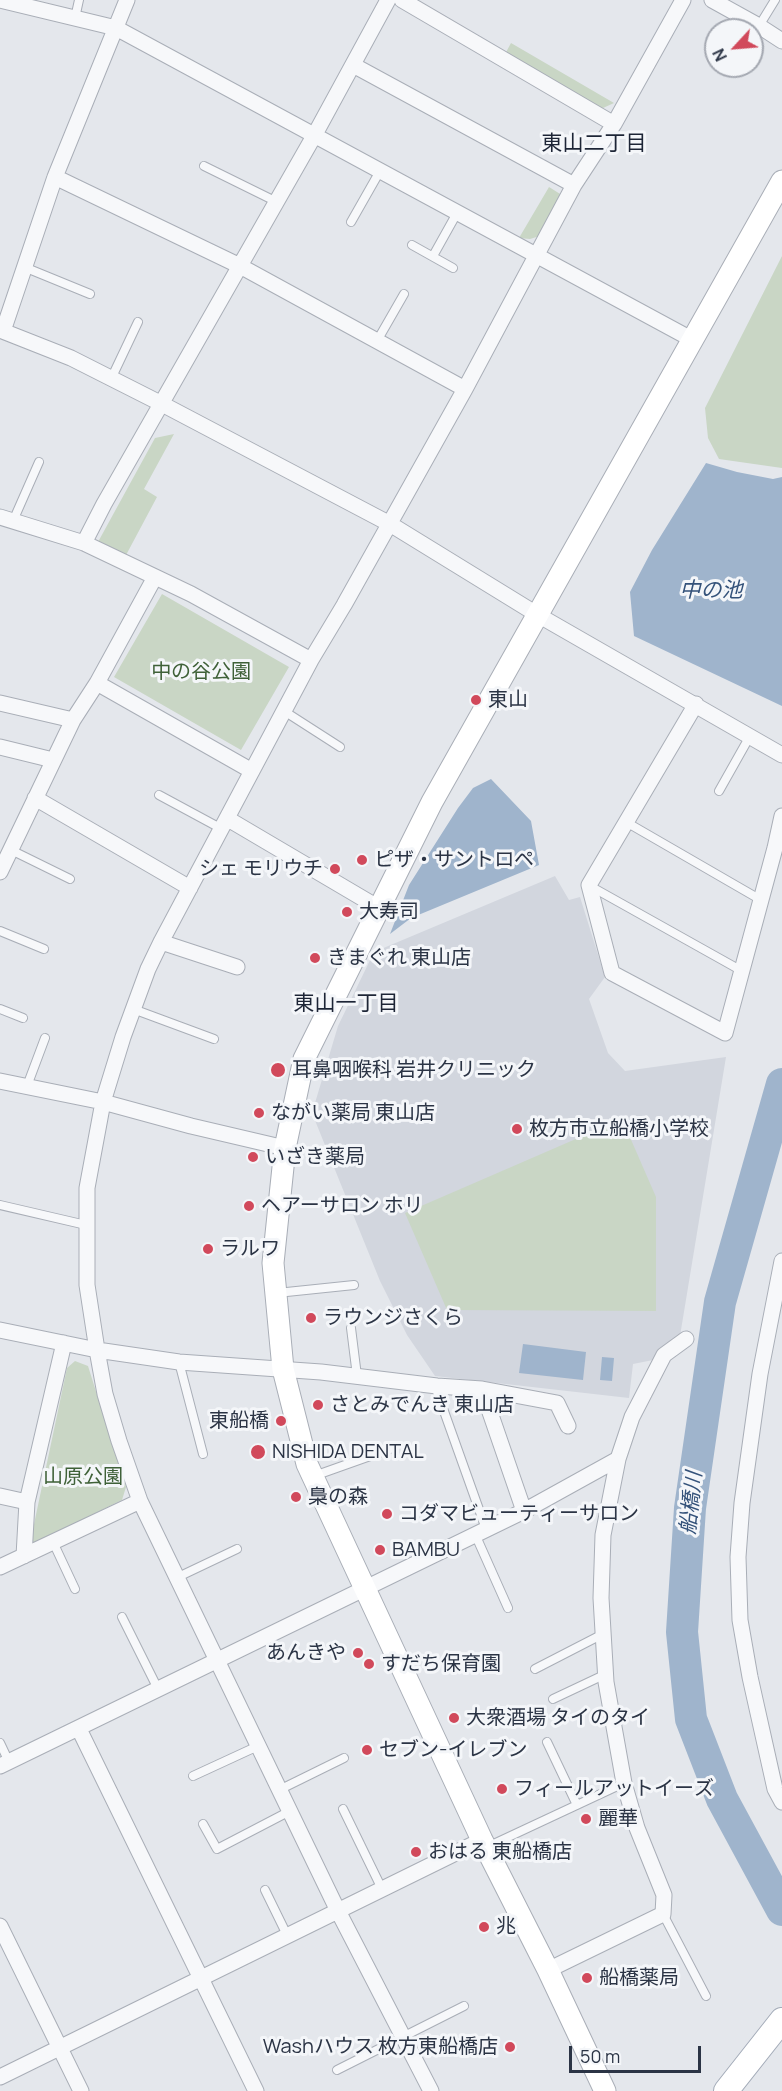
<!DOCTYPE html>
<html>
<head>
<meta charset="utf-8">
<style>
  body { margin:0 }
  #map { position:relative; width:782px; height:2091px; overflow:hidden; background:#e4e7ec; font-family:Manrope,sans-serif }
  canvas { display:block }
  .north { position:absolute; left:704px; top:18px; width:60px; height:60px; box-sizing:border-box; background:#f4f6f9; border:2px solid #a4a8b1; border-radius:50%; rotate:244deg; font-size:16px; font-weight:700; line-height:24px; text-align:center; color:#2b3445 }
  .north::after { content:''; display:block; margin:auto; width:21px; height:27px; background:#d1495b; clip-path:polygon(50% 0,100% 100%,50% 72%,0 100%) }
  .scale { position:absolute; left:569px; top:2046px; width:132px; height:27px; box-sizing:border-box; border:3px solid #2b3445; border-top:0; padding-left:8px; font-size:18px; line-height:21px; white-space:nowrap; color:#2b3445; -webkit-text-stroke:4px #f4f6f9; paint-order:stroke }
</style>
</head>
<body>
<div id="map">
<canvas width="782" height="2091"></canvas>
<div class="north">N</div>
<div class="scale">50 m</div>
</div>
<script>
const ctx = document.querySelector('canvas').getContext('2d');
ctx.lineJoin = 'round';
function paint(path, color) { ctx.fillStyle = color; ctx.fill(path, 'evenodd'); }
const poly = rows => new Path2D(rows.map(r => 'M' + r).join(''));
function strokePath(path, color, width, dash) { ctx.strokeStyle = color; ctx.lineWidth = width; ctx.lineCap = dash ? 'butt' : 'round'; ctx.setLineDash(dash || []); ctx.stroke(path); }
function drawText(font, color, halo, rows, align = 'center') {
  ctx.font = font + ' Manrope,"Noto Sans JP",sans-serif'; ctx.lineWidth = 6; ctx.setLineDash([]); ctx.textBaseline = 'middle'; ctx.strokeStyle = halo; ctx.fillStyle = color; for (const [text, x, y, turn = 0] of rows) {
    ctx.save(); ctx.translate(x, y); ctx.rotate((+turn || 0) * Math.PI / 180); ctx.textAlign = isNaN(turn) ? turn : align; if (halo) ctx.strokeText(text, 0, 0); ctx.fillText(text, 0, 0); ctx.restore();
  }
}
paint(poly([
  [555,876,569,900,580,897,605,977,589,999,608,1053,625,1071,726,1057,680,1336,658,1350,653,1360,633,1364,629,1398,435,1376,407,1335,380,1281,312,1113,338,1026,374,952]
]), '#d2d6de');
paint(poly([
  [511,43,614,103,603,108,589,105,504,56],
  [549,187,565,197,543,235,530,239,519,238],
  [782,256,782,468,719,459,708,438,705,408],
  [174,434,144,489,157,497,125,557,98,542,155,438],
  [162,594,289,667,241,750,114,677],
  [622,1119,656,1197,656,1311,447,1310,405,1213],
  [75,1361,88,1366,126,1487,122,1500,37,1542,30,1543,67,1368]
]), '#c9d6c5');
paint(poly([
  [706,463,737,472,773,479,782,477,782,706,634,636,630,592,652,550],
  [491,779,531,821,539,865,411,918,390,934,409,885,458,808,473,788],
  [523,1344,586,1352,583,1380,519,1373],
  [602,1357,614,1358,612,1381,600,1380]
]), '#9fb4cc');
strokePath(poly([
  [782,1084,720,1302,690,1508,682,1632,691,1719,722,1799,782,1910]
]), '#9fb4cc', 32);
const lane = poly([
  [75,18,79,0],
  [759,26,775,0],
  [204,166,277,202],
  [351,222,380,171],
  [412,245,453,268],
  [433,256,457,213],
  [24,267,90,294],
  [377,341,404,294],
  [111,379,138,322],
  [13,521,39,462],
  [284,711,340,747],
  [719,791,750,736],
  [159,795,222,829],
  [626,822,761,900],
  [11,850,70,879],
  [590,886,742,971],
  [0,931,44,949],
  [0,1009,23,1018],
  [133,1009,214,1039],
  [27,1086,45,1038],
  [0,1205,86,1225],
  [277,1293,354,1285],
  [351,1328,357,1376],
  [179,1362,203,1454],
  [435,1386,486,1529],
  [314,1476,390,1449],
  [475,1534,508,1608],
  [53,1542,75,1589],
  [176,1578,237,1549],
  [122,1617,158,1689],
  [535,1669,603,1634],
  [553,1699,606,1674],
  [547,1742,577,1805],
  [0,1743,9,1762],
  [193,1776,258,1746],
  [279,1790,344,1758],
  [343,1809,382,1889],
  [203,1824,217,1849,290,1811],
  [487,1847,624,1783],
  [265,1890,287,1935],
  [663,1914,706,1996],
  [337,2070,464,2006]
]);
const street = poly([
  [0,0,116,28,693,340],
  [402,0,614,124],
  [712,0,759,26,782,41],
  [353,65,574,185],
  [55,177,240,266,465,389],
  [0,330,71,358,162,404,390,524,538,615,782,755],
  [3,331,55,177,127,0],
  [0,517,84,543],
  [311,660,191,594,84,543,104,504,314,136,388,0],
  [97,683,252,771],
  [0,703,73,720],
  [696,704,589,885,612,973,725,1033,775,848,782,816],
  [0,747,53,760],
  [35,798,190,888],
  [228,819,379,908],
  [0,872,73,720,97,683,155,577],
  [161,942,237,967],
  [0,1081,103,1102,191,1126,285,1148],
  [782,1261,760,1374,742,1503,738,1557,740,1620,750,1677,775,1789,782,1802],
  [0,1330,97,1350,179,1362,321,1372,437,1386,482,1389,557,1403,568,1426],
  [482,1389,524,1511],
  [0,1496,27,1502,24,1556],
  [27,1502,64,1343],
  [0,1567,140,1501],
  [79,1729,256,2091],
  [0,1766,524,1511,618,1459],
  [0,1926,81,2091],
  [548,1970,663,1914,664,1895,637,1828,624,1783,606,1682,601,1598,603,1535,618,1459,632,1417,664,1355,686,1339],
  [0,2077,482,1840],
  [431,2091,338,1911,140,1501,119,1441,105,1394,97,1350,87,1285,87,1188,103,1102,123,1037,148,969,161,942,311,660,344,605,465,389,574,185,614,124,683,0]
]);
const secondary = poly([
  [605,2091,548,1970,482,1840,307,1464,283,1369,273,1263,285,1148,304,1059,432,802,782,181]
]);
const primary = poly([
  [726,2091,782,2020]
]);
strokePath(lane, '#a9aeb7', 10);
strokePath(street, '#a9aeb7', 17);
strokePath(secondary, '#a9aeb7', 23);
strokePath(primary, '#a3abb8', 26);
strokePath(lane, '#f7f8fa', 8);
strokePath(street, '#f7f8fa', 15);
strokePath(secondary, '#fff', 21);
strokePath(primary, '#fff', 24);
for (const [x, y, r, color] of [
  [476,700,6,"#d1495b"],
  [362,860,6,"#d1495b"],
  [335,869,6,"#d1495b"],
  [347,912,6,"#d1495b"],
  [315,958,6,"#d1495b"],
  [278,1070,8,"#d1495b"],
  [259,1113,6,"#d1495b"],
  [517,1129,6,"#d1495b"],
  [253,1157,6,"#d1495b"],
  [249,1206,6,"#d1495b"],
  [208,1249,6,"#d1495b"],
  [311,1318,6,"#d1495b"],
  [318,1405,6,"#d1495b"],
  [281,1421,6,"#d1495b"],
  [258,1452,8,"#d1495b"],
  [296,1497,6,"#d1495b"],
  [387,1514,6,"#d1495b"],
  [380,1550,6,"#d1495b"],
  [358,1653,6,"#d1495b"],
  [369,1664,6,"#d1495b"],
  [454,1718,6,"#d1495b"],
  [367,1750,6,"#d1495b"],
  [502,1789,6,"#d1495b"],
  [586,1819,6,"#d1495b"],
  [416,1852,6,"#d1495b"],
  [484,1927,6,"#d1495b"],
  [587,1978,6,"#d1495b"],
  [510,2047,6,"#d1495b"]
]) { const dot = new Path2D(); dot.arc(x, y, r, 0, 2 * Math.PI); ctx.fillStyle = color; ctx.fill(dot); strokePath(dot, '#f4f6f9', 2); }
drawText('20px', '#3f6138', '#f4f6f9', [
  ["中の谷公園",201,672],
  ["山原公園",83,1477]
]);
drawText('20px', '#2b3445', '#f4f6f9', [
  ["東山",488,700],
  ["ピザ・サントロペ",374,860],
  ["シェ モリウチ",323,869,"right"],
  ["大寿司",359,912],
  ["きまぐれ 東山店",327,958],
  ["耳鼻咽喉科 岩井クリニック",292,1070],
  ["ながい薬局 東山店",271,1113],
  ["枚方市立船橋小学校",529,1129],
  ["いざき薬局",265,1157],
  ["ヘアーサロン ホリ",261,1206],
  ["ラルワ",220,1249],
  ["ラウンジさくら",323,1318],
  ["さとみでんき 東山店",330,1405],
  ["東船橋",269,1421,"right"],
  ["NISHIDA DENTAL",272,1452],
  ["梟の森",308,1497],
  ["コダマビューティーサロン",399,1514],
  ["BAMBU",392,1550],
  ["あんきや",346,1653,"right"],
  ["すだち保育園",381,1664],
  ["大衆酒場 タイのタイ",466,1718],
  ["セブン-イレブン",379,1750],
  ["フィールアットイーズ",514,1789],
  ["麗華",598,1819],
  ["おはる 東船橋店",428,1852],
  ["兆",496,1927],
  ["船橋薬局",599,1978],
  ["Washハウス 枚方東船橋店",498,2047,"right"]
], 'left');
drawText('21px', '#1d2536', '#f4f6f9', [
  ["東山二丁目",594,144],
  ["東山一丁目",346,1004]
]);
drawText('italic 21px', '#34527a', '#f4f6f9', [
  ["中の池",711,591],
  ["船橋川",692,1503,-84]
]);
</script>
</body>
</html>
